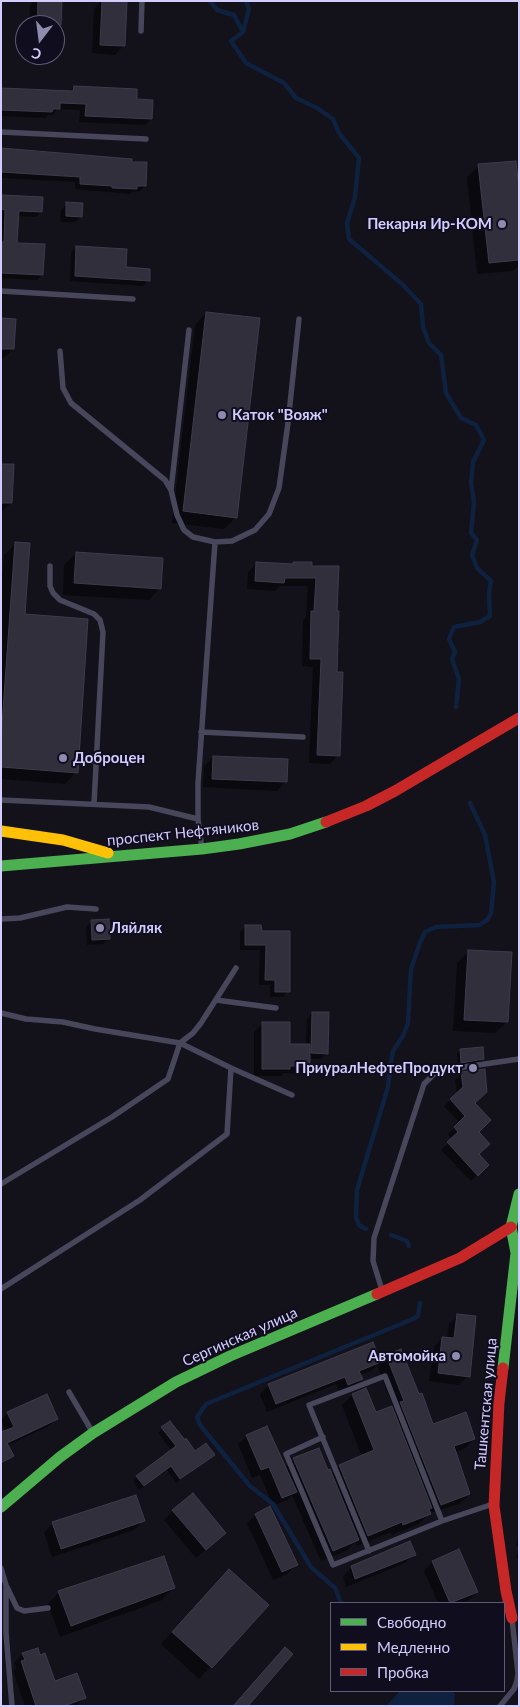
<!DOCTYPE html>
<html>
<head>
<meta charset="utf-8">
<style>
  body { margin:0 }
  #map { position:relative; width:520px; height:1707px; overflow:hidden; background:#13111a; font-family:Lato,sans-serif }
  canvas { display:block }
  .frame { position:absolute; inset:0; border:2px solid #d2cdfd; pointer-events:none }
  .legend { position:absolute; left:330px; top:1602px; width:175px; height:90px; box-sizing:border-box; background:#100d1e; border:1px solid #5e5a77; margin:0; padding:6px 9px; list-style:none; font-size:15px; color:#d2cdfd }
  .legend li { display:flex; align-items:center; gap:10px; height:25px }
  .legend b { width:25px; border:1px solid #5e5a77 }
  .north { position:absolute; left:15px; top:15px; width:50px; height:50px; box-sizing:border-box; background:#100d1e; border:1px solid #5e5a77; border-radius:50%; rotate:195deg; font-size:14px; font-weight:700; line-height:20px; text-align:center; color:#d2cdfd }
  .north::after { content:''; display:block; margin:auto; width:18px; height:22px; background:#8f8bae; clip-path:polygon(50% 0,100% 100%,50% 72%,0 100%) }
</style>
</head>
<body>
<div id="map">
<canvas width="520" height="1707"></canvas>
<div class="frame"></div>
<ul class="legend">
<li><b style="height:6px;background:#4caf50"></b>Свободно</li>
<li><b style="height:6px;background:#ffc107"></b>Медленно</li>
<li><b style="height:6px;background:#c62828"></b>Пробка</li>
</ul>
<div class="north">С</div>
</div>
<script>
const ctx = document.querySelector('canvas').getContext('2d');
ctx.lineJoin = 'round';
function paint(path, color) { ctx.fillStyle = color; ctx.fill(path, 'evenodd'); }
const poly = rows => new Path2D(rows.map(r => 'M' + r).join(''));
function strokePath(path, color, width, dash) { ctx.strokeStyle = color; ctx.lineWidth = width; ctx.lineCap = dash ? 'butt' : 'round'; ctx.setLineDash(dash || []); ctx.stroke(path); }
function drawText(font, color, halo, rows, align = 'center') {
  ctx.font = font + ' Lato,sans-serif'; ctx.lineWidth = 4; ctx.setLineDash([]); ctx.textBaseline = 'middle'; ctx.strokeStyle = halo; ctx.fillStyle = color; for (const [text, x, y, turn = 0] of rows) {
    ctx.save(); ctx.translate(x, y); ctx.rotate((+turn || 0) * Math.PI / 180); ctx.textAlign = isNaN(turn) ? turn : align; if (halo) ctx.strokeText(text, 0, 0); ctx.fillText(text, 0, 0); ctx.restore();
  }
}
paint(poly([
  [400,1691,452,1691,455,1694,454,1706,388,1706,388,1704]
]), '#0e213e');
paint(poly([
  [33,1,61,1,59,42,55,46,55,25,29,25,30,5],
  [101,1,126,1,123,46,115,55,92,53,94,9],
  [74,87,135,100,151,119,145,125,79,122,80,110,58,109,52,115,48,115,45,118,1,116,1,90,69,92],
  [1,150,145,186,139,192,133,191,130,194,75,189,75,182,1,178],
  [479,166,519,199,519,265,513,271,477,274,467,177],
  [1,197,41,212,36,217,17,216,16,244,42,275,37,280,1,278],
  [67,204,81,217,75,222,60,222,61,210],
  [77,247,125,268,149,280,143,286,70,281,71,253],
  [206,313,236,517,224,529,172,523,195,325],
  [1,320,13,349,4,358,1,358],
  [1,465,11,503,1,512],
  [15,544,24,615,76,772,65,784,1,779,1,595,4,555],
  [76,553,160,588,149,600,63,595,64,565],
  [293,563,311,567,336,612,338,755,330,764,309,763,313,667,302,666,303,620,306,617,308,586,280,586,275,591,247,589,248,572,256,564,291,566],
  [213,757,286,760,285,782,277,791,203,787,204,766],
  [92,921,108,939,103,944,87,945,86,927],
  [246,926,260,933,288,991,283,997,270,997,270,985,259,985,260,950,240,950,240,932],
  [469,951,507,1022,495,1033,453,1031,457,963],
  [312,1013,327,1053,321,1059,309,1059,309,1065,301,1074,284,1073,281,1076,254,1076,254,1032,262,1024,289,1046,306,1046,307,1019],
  [482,1049,483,1059,480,1062,458,1065,457,1053,460,1051],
  [462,1073,473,1103,477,1132,478,1154,488,1165,471,1181,441,1150,452,1139,448,1134,460,1123,444,1106,457,1094,455,1080],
  [458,1316,468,1376,459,1385,429,1381,434,1347,442,1338,447,1339,449,1324],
  [372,1344,380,1363,387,1356,432,1425,474,1439,464,1449,454,1452,469,1494,459,1504,430,1513,419,1524,392,1535,391,1532,357,1546,355,1542,346,1551,321,1561,292,1495,287,1500,273,1506,260,1475,252,1478,238,1444,247,1436,285,1468,294,1459,327,1471,331,1475,340,1466,362,1457,342,1405,352,1395,375,1414,393,1406,377,1365,371,1371,360,1375,361,1379,353,1388,339,1393,336,1384,267,1412,260,1394,269,1385],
  [8,1413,57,1418,49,1426,7,1446,13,1456,1,1465,1,1435,6,1433,1,1420],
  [170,1423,195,1452,209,1459,176,1483,167,1470,139,1490,133,1481,172,1451,158,1433],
  [173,1511,215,1542,196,1558,164,1520],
  [256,1515,296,1565,287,1574,273,1580,247,1523],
  [143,1521,134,1530,52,1557,44,1532,53,1524],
  [519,1533,519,1546,516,1545],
  [519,1547,519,1559,516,1558],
  [458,1551,477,1592,468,1601,462,1603,438,1603,424,1571,432,1562],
  [414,1554,405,1563,346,1587,343,1576,352,1567],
  [217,1583,267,1605,199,1679,161,1644],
  [173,1588,162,1600,60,1637,48,1604,59,1592],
  [23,1654,54,1682,84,1698,76,1706,25,1706,13,1671,16,1668,14,1663]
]), '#0007');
strokePath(poly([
  [210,1,217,10,234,15,243,32],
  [246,1,249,9,243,32,231,41,246,63,284,83,296,98,317,108,333,119,339,133,359,158,355,197,347,223,349,239,402,284,421,304,423,327,429,343,441,355,446,393,461,418,476,425,484,440,473,462,471,483,474,502,471,533,477,540,472,555,477,568,491,581,489,593,490,616,480,622,454,627,449,639,455,652,452,659,459,679,456,707],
  [366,1229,359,1225,356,1217,357,1190,388,1087,390,1067,393,1051,403,1036,408,1023,411,969,420,943,425,932,436,927,480,925,488,919,491,913,494,882,485,835,470,803],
  [391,1235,407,1241,409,1246],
  [341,1603,335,1588,311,1567,273,1504,250,1486,200,1425,197,1417,206,1404,413,1319,418,1316,420,1303]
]), '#0e213e', 4.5);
const building = poly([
  [38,1,62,1,61,25,37,25,38,1],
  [102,1,127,1,125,46,100,45,102,1],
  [74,86,137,89,137,99,153,100,152,119,85,116,86,104,60,103,60,109,53,109,52,112,1,110,1,88,73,91,74,86],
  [1,148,132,159,132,162,147,162,146,186,137,186,137,189,112,188,112,186,80,184,80,177,1,172,1,148],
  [516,161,519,188,519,260,489,263,478,164,516,161],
  [1,195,43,197,42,212,19,211,17,243,45,244,43,275,1,273,1,242,4,242,5,210,1,209,1,195],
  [66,202,83,203,82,217,66,216,66,202],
  [76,246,127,249,126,267,150,269,150,281,75,276,76,246],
  [206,312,260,318,237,518,183,511,206,312],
  [1,318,16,319,14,349,1,349,1,318],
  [1,464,14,464,12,503,1,503,1,464],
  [15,542,30,543,25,614,88,619,78,773,1,767,1,738,15,542],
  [76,552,163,558,161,589,74,583,76,552],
  [256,562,293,564,293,562,312,562,312,566,339,566,337,611,339,611,337,672,343,672,340,756,317,755,321,659,310,659,311,611,314,611,316,578,285,578,284,583,255,581,256,562],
  [213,756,288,759,287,782,212,779,213,756],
  [109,919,110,939,92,940,91,920,109,919],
  [245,925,261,925,262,931,290,931,290,992,275,992,275,980,265,980,266,945,245,945,245,925],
  [468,950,512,952,508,1022,464,1020,468,950],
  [312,1012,329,1012,328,1054,311,1053,312,1012],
  [262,1022,290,1022,290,1044,310,1044,310,1066,290,1066,290,1069,262,1069,262,1022],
  [483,1047,484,1059,461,1063,460,1049,483,1047],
  [485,1069,487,1092,475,1103,491,1120,479,1132,490,1144,479,1154,489,1165,478,1176,447,1142,458,1132,454,1127,465,1116,450,1099,463,1087,461,1072,485,1069],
  [457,1314,476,1316,470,1377,438,1373,442,1337,454,1338,457,1314],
  [373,1342,381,1362,359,1371,363,1379,348,1385,345,1377,276,1404,268,1384,373,1342],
  [401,1349,419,1394,422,1393,433,1424,466,1412,475,1439,454,1446,470,1494,441,1505,400,1402,404,1401,386,1355,401,1349],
  [366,1388,376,1412,392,1406,432,1508,429,1509,431,1514,403,1525,402,1522,368,1536,339,1465,374,1450,352,1394,366,1388],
  [47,1394,58,1419,7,1443,14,1456,1,1463,1,1432,14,1427,7,1412,47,1394],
  [170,1421,185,1440,186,1438,195,1451,206,1443,215,1455,180,1479,171,1466,144,1486,136,1476,176,1446,161,1427,170,1421],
  [267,1426,297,1492,282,1498,269,1467,261,1470,246,1435,267,1426],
  [319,1448,328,1470,330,1469,359,1540,333,1551,293,1458,319,1448],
  [193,1493,226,1533,206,1550,172,1510,193,1493],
  [136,1495,145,1521,61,1549,52,1522,136,1495],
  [270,1506,298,1565,282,1572,255,1514,270,1506],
  [410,1541,416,1555,355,1579,351,1566,410,1541],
  [459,1549,478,1592,450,1603,432,1561,459,1549],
  [164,1556,175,1588,71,1626,58,1591,164,1556],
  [229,1569,269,1605,212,1668,172,1632,229,1569],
  [285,1647,293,1654,248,1706,233,1706,285,1647],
  [38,1648,40,1655,45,1653,55,1681,77,1673,86,1698,64,1706,36,1706,21,1661,25,1660,22,1653,38,1648]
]);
paint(building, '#312f3c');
strokePath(building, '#3e3b4e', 1);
strokePath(poly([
  [141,31,142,1],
  [1,132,146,139],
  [1,291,133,299],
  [60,351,63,388,71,403,165,480,171,490,177,515,184,530,193,537,215,542,198,783,198,819,202,849],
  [171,490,189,330],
  [215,542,232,541,255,530,269,514,279,488,288,423,299,319],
  [50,566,50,586,53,593,60,600,94,614,100,620,103,632,94,804],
  [201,732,303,737],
  [1,800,149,807,198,819],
  [1,919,20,918,67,907,96,909],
  [216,1000,276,1008],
  [1,1013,26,1019,63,1022,95,1029,180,1043,168,1079,112,1117,1,1184],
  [231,1068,292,1095],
  [1,1289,140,1200,227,1134,231,1068,180,1043,193,1033,201,1023,236,968],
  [382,1290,373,1261,374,1238,424,1084,437,1071,519,1059],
  [69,1392,93,1433],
  [323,1437,286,1454,333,1565,442,1521,493,1504],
  [369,1551,309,1405,385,1376,442,1521],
  [1,1568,6,1585,6,1633,12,1706],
  [7,1587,17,1608,24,1611,48,1608],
  [500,1706,514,1689,517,1681,518,1673,512,1619]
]), '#47465b', 5.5);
strokePath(poly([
  [1,866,202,849,239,844,290,834,326,822],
  [503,1368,516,1253,511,1227,519,1194],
  [1,1507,60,1457,93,1433,176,1382,230,1356,377,1294]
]), '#4caf50', 11);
strokePath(poly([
  [1,831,63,840,108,853]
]), '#ffc107', 11);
strokePath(poly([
  [326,822,366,806,395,791,519,718],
  [377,1294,460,1258,511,1227],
  [503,1368,499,1403,494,1506,506,1591,512,1618]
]), '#c62828', 11);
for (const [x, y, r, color] of [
  [502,224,5,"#8f8bae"],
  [222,415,5,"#8f8bae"],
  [63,758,5,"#8f8bae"],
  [100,928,5,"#8f8bae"],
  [473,1068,5,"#8f8bae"],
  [456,1356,5,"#8f8bae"]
]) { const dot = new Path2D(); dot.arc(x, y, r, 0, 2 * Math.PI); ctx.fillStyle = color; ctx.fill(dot); strokePath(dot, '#100d1e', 2); }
drawText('bold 15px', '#d2cdfd', '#100d1e', [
  ["Пекарня Ир-КОМ",492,224],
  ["Каток \"Вояж\"",232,415,"left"],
  ["Доброцен",73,758,"left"],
  ["Ляйляк",110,928,"left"],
  ["ПриуралНефтеПродукт",463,1068],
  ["Автомойка",446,1356]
], 'right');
drawText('15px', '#d2cdfd', '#100d1e', [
  ["проспект Нефтяников",183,833,-6],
  ["Сергинская улица",240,1337,-24],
  ["Ташкентская улица",486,1404,-85]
]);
</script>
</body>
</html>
